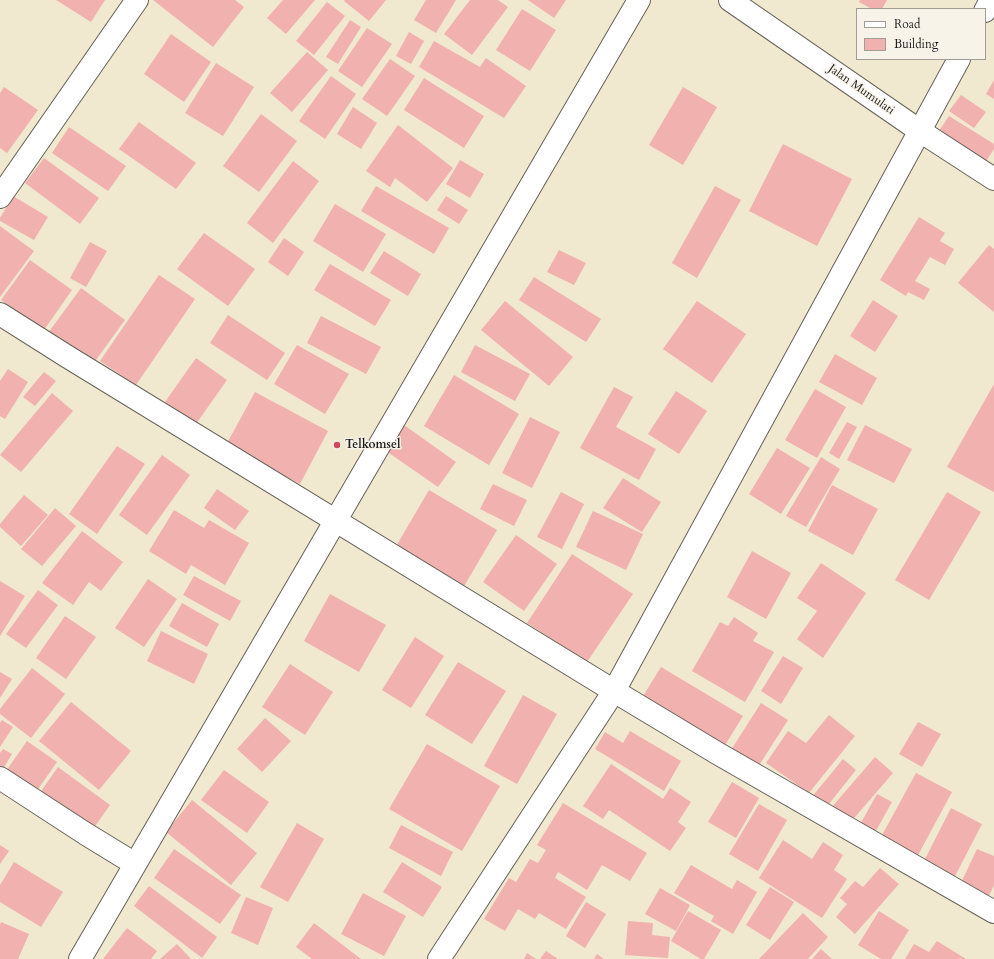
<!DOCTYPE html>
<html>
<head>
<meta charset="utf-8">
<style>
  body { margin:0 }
  #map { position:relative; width:994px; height:959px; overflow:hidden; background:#f0e8cf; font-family:Cardo,serif }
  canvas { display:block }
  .legend { position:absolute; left:856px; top:8px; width:130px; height:52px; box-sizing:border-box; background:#f7f3e8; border:1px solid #9f9d96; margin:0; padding:5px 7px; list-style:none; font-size:12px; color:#1c1c1c }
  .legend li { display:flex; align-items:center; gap:8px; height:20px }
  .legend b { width:20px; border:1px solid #9f9d96 }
</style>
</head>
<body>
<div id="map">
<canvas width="994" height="959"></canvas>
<ul class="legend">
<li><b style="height:5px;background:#fff"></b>Road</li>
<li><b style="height:11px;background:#f1b1af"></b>Building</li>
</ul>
</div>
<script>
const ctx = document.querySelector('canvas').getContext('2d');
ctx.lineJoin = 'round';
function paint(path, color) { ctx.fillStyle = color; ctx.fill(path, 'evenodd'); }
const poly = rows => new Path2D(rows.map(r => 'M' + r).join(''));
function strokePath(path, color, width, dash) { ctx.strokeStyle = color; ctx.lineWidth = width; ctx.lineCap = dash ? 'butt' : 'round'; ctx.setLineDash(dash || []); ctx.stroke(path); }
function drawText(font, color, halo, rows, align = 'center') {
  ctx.font = font + ' Cardo,serif'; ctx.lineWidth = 3; ctx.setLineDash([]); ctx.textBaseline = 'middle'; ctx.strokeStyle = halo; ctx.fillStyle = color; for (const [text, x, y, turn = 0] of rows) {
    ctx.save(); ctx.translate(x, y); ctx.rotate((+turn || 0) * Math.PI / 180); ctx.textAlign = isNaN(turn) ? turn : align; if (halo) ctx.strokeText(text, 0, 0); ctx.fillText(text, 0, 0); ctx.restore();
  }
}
paint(poly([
  [56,0,105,0,91,22],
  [153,0,235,0,244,7,213,47],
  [283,0,315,0,286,34,267,18],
  [345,0,386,0,369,21,344,1],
  [426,0,456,0,436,33,414,20],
  [470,0,498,0,508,7,472,55,444,34],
  [528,0,566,0,554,18],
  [860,0,887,0,882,9,872,9,859,2],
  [327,2,345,16,314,55,296,41],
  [522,9,556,30,530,71,496,50],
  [350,20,361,27,338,64,326,57],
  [367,28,392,44,362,87,338,71],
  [409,32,424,41,411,64,396,56],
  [171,34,211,62,184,102,144,74],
  [434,41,480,67,486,58,526,86,504,118,419,67],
  [307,52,328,70,292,112,270,93],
  [390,59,415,76,387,116,362,99],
  [216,63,254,87,223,136,185,113],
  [331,76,356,94,325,139,299,121],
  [424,78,484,116,464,148,404,110],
  [994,80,994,99,986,94],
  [4,87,38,110,7,153,0,148,0,93],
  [683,87,717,107,683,165,649,145],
  [961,95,986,112,974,128,949,111],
  [353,107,377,123,361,149,337,134],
  [261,114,297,141,259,192,223,166],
  [949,116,994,144,994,149,985,163,937,134],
  [139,122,196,163,176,189,119,149],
  [398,125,453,168,427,202,395,178,390,187,366,171],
  [69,127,126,166,108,191,52,153],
  [783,144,852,179,817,246,749,211],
  [44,158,99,198,80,224,25,183],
  [460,160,484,174,470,198,446,184],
  [293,161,319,181,273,243,247,223],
  [376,186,449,228,434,254,361,211],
  [715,186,741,200,697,278,672,263],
  [13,196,48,217,34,240,0,221,0,218],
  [446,196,468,210,459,224,437,210],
  [335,204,386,234,363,272,313,241],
  [919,217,945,233,940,241,954,249,945,265,930,257,915,281,930,289,924,300,908,292,906,296,880,280],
  [0,226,34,251,0,297],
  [204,233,255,269,228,306,177,269],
  [284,238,304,252,288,276,268,262],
  [90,242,107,251,86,287,70,278],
  [989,245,994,249,994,312,958,283],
  [559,250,586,263,574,285,547,272],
  [384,251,421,274,408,296,370,273],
  [30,260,72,290,44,330,1,300],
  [330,264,391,300,375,326,314,290],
  [159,275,195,299,136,385,100,361],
  [534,277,601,319,586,342,519,300],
  [81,288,125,320,93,364,48,333],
  [873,300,898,316,875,352,850,336],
  [505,301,573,357,549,386,481,330],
  [697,301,746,334,712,383,663,349],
  [228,315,285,353,267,380,210,343],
  [321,316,381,347,366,374,307,343],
  [297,345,349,374,325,414,274,384],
  [475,345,530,374,515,401,461,372],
  [835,354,877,378,862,405,819,382],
  [196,358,227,380,196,424,165,402],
  [8,369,28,382,5,419,0,416,0,381],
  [44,372,56,381,35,406,23,397],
  [454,375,519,414,489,465,424,426],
  [994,384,994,492,947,467],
  [614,387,633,397,616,427,656,449,639,480,580,448],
  [815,389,846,407,817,458,785,440],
  [676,391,707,411,679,454,648,434],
  [255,392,328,431,300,484,226,445],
  [52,393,73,411,21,472,0,455],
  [530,417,560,432,532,488,502,473],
  [847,422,857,427,839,459,829,453],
  [404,425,456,462,438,487,386,451],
  [865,425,912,449,894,483,847,460],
  [117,446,145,464,97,534,69,514],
  [777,448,810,468,781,514,749,494],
  [162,455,190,475,147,535,119,515],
  [821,457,840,469,806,527,786,516],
  [623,478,661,502,642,532,603,508],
  [493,484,527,500,514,526,480,509],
  [832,485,878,509,853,555,808,531],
  [217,489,249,511,235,530,204,508],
  [429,490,497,530,463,588,395,548],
  [561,492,584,504,562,549,537,537],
  [947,492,981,512,929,600,895,580],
  [24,495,48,515,21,546,0,527,0,524],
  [55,508,76,526,42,566,21,549],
  [174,510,204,528,209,520,249,543,225,585,191,565,186,574,149,551],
  [593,511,643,534,626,570,576,547],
  [82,531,123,562,101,591,89,582,73,605,42,583],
  [516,535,557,564,524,611,483,582],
  [752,551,791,573,766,619,727,597],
  [572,554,633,594,587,662,527,623],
  [821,563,866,593,823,658,797,639,817,611,797,598],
  [194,576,241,601,230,621,183,595],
  [148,579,177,599,144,647,115,628],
  [0,581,25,596,0,636],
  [38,590,58,605,26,648,6,634],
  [330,594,386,625,359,672,304,641],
  [182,603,219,624,207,647,169,626],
  [65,616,96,637,66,679,36,658],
  [734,617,758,633,753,641,774,652,745,702,692,671,720,622,728,626],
  [161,631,208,654,194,684,147,661],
  [415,637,444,656,411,708,382,690],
  [783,656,803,668,781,704,761,691],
  [458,662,506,691,472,744,425,715],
  [290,664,333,692,305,735,262,707],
  [661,667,743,716,722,750,640,701],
  [32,668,65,694,31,738,0,714,0,709],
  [0,672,12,679,0,698],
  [523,695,557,714,517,784,484,766],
  [71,702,131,751,99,790,39,741],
  [761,703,788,720,758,767,731,750],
  [829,715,855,736,809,793,766,763,788,731,806,743],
  [265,718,291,741,262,772,237,749],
  [2,720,13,727,0,747,0,723],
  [918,722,941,734,922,767,899,754],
  [630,731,681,761,664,791,595,749,605,732,623,743],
  [27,741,57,762,36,792,6,771],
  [427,744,500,786,462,851,389,809],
  [3,749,12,754,0,774,0,753],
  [875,757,893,773,849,824,831,808],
  [843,759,856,770,825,809,811,798],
  [611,764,663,799,670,788,691,802,678,822,686,828,670,851,609,810,603,819,583,806],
  [58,767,110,805,91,832,39,794],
  [224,770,269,802,247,833,201,800],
  [916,773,952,792,917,857,881,837],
  [732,782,759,798,736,838,708,822],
  [877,794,892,802,872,838,857,830],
  [192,800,257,853,231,885,166,832],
  [563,803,647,853,630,881,602,865,587,890,558,872,555,878,586,897,566,929,539,913,535,919,518,909,505,931,484,919,509,878,516,882,530,859,538,863,546,850,537,845],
  [759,804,787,820,758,871,729,854],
  [951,808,982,824,954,878,923,863],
  [297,823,324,839,288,902,260,887],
  [401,825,453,852,441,876,389,848],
  [783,840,812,859,823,842,843,855,834,870,847,879,822,918,759,878],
  [0,845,9,851,0,864],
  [174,849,241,895,220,924,154,878],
  [977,849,994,856,994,885,988,898,960,885],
  [14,862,63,892,41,927,0,902,0,885],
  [402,862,442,887,423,917,383,892],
  [691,865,732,889,737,880,757,892,733,934,711,921,714,916,674,893],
  [880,868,899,884,855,934,836,917,847,904,840,898,855,881,863,887],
  [149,886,217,937,202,958,134,906],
  [770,887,794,902,770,940,746,925],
  [660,888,690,905,676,931,645,914],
  [363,893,406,916,384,956,341,934],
  [246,897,273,908,258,945,231,933],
  [586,902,606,914,585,948,566,936],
  [688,911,721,930,704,959,701,959,671,941],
  [879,911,909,930,891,959,881,959,858,945],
  [803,913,828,937,808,959,759,959],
  [628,921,653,923,652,935,670,937,668,958,625,955],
  [1,922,29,934,18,959,0,959,0,925],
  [314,923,361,959,312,959,296,947],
  [127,928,157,951,151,959,103,959],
  [937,941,966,959,905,959,914,944,929,952],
  [177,944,191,959,160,959],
  [821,949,832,959,812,959],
  [546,951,558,959,540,959],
  [527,953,536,959,524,959],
  [597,954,604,959,594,959]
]), '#f1b1af');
const minor = poly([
  [985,11,991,0],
  [0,197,137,0],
  [0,314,68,357,614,691,717,753,994,912],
  [0,778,86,834,135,864],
  [439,959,614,691,959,59]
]);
const tertiary = poly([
  [730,0,920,131,994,179],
  [80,959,639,0]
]);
strokePath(minor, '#66635b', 24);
strokePath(tertiary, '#66635b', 24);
strokePath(minor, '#fff', 22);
strokePath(tertiary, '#fff', 22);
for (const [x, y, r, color] of [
  [337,445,4,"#d1495b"]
]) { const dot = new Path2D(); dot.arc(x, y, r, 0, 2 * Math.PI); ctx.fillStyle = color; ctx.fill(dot); strokePath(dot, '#f7f3e8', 1.5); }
drawText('12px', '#1c1c1c', '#f7f3e8', [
  ["Jalan Mumulati",861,90,35]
]);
drawText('bold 12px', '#1c1c1c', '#f7f3e8', [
  ["Telkomsel",345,445]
], 'left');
</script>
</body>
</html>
